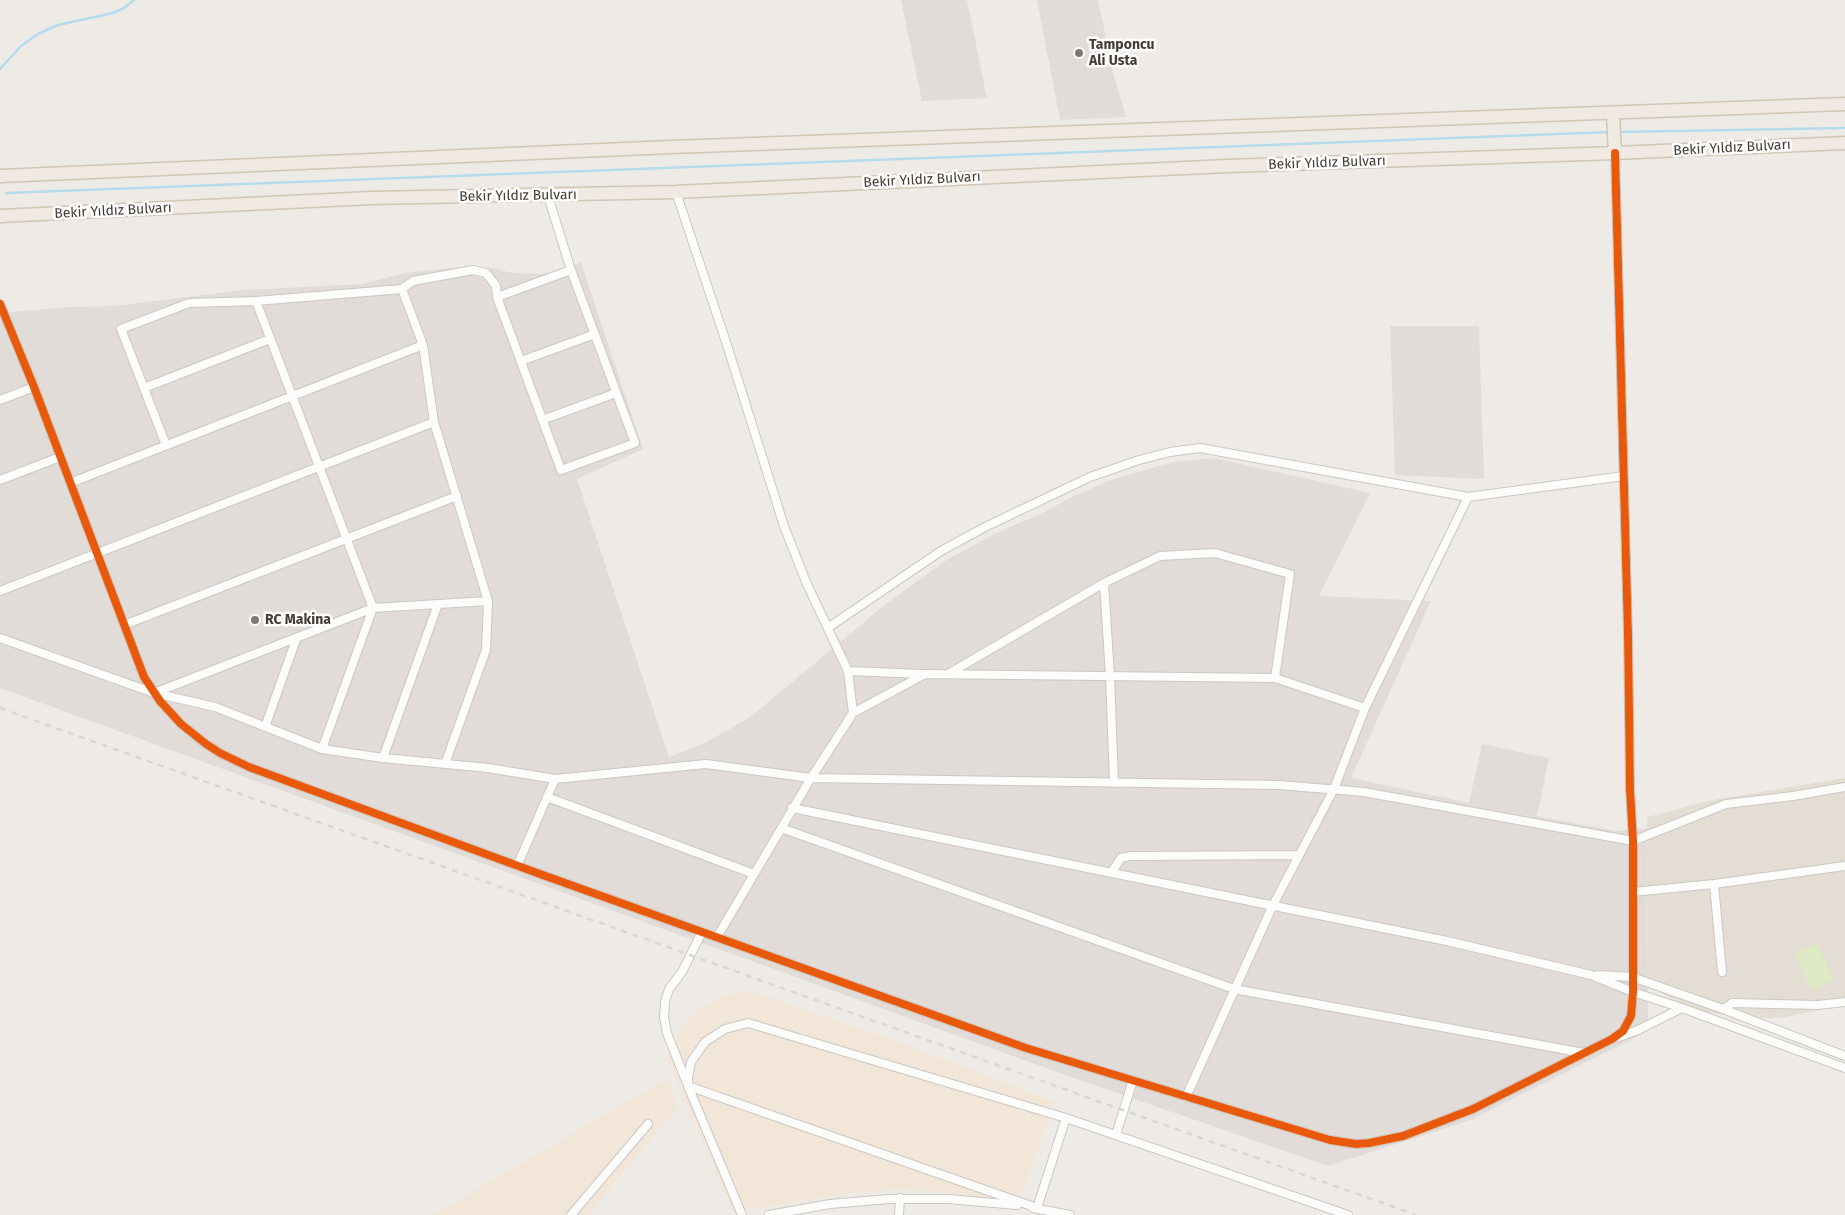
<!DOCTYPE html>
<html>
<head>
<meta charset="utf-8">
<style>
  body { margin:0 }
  canvas { display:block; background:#eeebe6 }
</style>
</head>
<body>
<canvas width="1845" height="1215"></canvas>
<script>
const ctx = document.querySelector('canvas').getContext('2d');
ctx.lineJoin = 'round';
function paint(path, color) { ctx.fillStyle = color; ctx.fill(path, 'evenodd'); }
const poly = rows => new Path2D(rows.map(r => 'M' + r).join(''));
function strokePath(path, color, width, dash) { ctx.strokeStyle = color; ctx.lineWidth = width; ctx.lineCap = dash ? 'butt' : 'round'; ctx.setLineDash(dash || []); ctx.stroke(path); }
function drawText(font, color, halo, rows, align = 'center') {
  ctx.font = font + ' "Fira Sans",sans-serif'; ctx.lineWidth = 5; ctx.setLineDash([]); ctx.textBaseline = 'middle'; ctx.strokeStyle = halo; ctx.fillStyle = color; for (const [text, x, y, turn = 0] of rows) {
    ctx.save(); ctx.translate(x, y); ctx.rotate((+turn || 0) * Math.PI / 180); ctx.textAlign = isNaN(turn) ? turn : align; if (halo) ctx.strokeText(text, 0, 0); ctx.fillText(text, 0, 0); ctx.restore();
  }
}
paint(poly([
  [1845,778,1845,1001,1818,1010,1787,1017,1755,1019,1739,1018,1707,1012,1692,1007,1676,1001,1648,985,1647,817,1713,800]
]), '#e3ddd3');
paint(poly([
  [751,991,891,1039,1055,1102,1019,1203,937,1191,892,1190,843,1194,732,1212,667,1057,679,1031,699,1009,718,998,740,992],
  [669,1077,678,1107,589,1215,433,1215]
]), '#f2e6d8');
paint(poly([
  [901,0,967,0,987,98,922,101],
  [1037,0,1098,0,1114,76,1126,117,1060,120],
  [581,262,643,449,577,479,669,757,703,744,749,718,886,604,945,561,992,535,1040,514,1076,495,1113,479,1174,462,1214,458,1370,493,1319,596,1431,601,1351,778,1469,803,1482,744,1549,758,1537,816,1616,831,1647,828,1648,1020,1641,1033,1633,1039,1468,1121,1328,1166,1068,1076,0,688,0,313,68,307,113,306,243,290,362,284,406,273,451,268,493,268,512,273,542,274,563,270],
  [1390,326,1479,326,1484,479,1395,475]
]), '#e1dcd7');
paint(poly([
  [1817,944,1833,980,1811,990,1795,954]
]), '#deeac4');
strokePath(poly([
  [0,69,21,46,38,34,58,25,113,13,124,8,134,0],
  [1619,132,1845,128],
  [6,193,1611,132]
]), '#b4dcef', 2.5);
const minor = poly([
  [676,192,727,345,784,526,806,582,848,671,853,713],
  [402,289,423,345,434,422,488,601,486,650,445,764],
  [497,297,571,270],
  [256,301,373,608,322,749],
  [0,304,34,387,144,677,160,701,181,724,206,744,220,753,249,767,540,874,1026,1048,1330,1140,1356,1144,1369,1143,1403,1136,1473,1109,1612,1039,1623,1031,1631,1016,1633,992,1633,841,1630,790,1628,635,1615,153],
  [521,361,595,334],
  [144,388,270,339],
  [0,400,34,387],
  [542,420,616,393],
  [166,445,121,329,189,303,256,301,402,289,413,281,473,270,486,273,496,286,497,297,561,470,635,443,571,270,548,196],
  [0,480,60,457],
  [70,483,423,345],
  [1104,583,1110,676,1114,783],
  [0,591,434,422],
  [124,625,457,496],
  [829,627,941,551,985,527,1090,477,1139,460,1170,452,1200,448,1468,497],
  [0,638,154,693,215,707,322,749,383,758,488,768,555,779,706,764,811,778,1279,785,1364,792,1633,841,1726,804,1793,796,1845,787],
  [848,671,923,674],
  [948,674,1104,583,1160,556,1215,553,1290,574,1275,678],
  [154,693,373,608,488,601],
  [265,727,297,637],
  [383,758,438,604],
  [547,797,754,874],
  [792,808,1447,941,1591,975,1633,992,1682,1008],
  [781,828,1234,989,1584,1053],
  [517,866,555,779],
  [1111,873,1121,858,1130,856,1299,855],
  [1714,884,1722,972],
  [1633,892,1714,884,1845,866],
  [717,937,811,778,853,713,925,674,1275,678,1365,708],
  [1598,975,1632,977,1723,1009,1845,1056],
  [1723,1009,1732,1003,1818,1005,1845,1002],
  [1619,1037,1638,1030,1682,1008,1845,1068],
  [686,1081,667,1033,664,1017,665,1002,669,989,682,972,702,932],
  [688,1086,1037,1208,1066,1118],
  [1186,1097,1273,905,1334,789,1365,708,1468,497,1624,476],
  [1116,1135,1133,1080],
  [1033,1208,1070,1215],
  [571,1215,648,1124],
  [742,1215,688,1086,688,1078,691,1062,705,1042,725,1029,748,1023,1066,1118,1348,1215],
  [769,1215,830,1204,889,1199,948,1199,1017,1205],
  [899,1215,900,1198]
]);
const primary = poly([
  [1613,114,1615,153],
  [0,176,671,147,1845,104],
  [0,216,371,198,676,192,1227,166,1615,153,1845,143]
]);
strokePath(minor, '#cbc7c2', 10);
strokePath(primary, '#d1c6b3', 15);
strokePath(minor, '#fcfcfb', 8);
strokePath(primary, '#f0eae2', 12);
strokePath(poly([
  [0,708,1416,1215]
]), '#d8d7d7', 2.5, [6, 6]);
strokePath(poly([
  [0,304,34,387,144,677,160,701,181,724,206,744,220,753,249,767,540,874,1026,1048,1330,1140,1356,1144,1369,1143,1403,1136,1473,1109,1612,1039,1623,1031,1631,1016,1633,992,1633,841,1630,790,1628,635,1615,153]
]), '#e8590c', 8);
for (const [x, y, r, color] of [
  [1079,53,5,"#807972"],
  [255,620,5,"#807972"]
]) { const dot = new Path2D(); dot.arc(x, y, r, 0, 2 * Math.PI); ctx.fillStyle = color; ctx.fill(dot); strokePath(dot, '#fff', 2); }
drawText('bold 14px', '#443c33', '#fff', [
  ["Tamponcu",1089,45],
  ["Ali Usta",1089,61],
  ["RC Makina",265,620]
], 'left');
drawText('14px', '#443c33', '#fff', [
  ["Bekir Yıldız Bulvarı",1732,148,-3],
  ["Bekir Yıldız Bulvarı",1327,163,-2],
  ["Bekir Yıldız Bulvarı",922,180,-3],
  ["Bekir Yıldız Bulvarı",518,196,-1],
  ["Bekir Yıldız Bulvarı",113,211,-3]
]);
</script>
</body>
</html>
